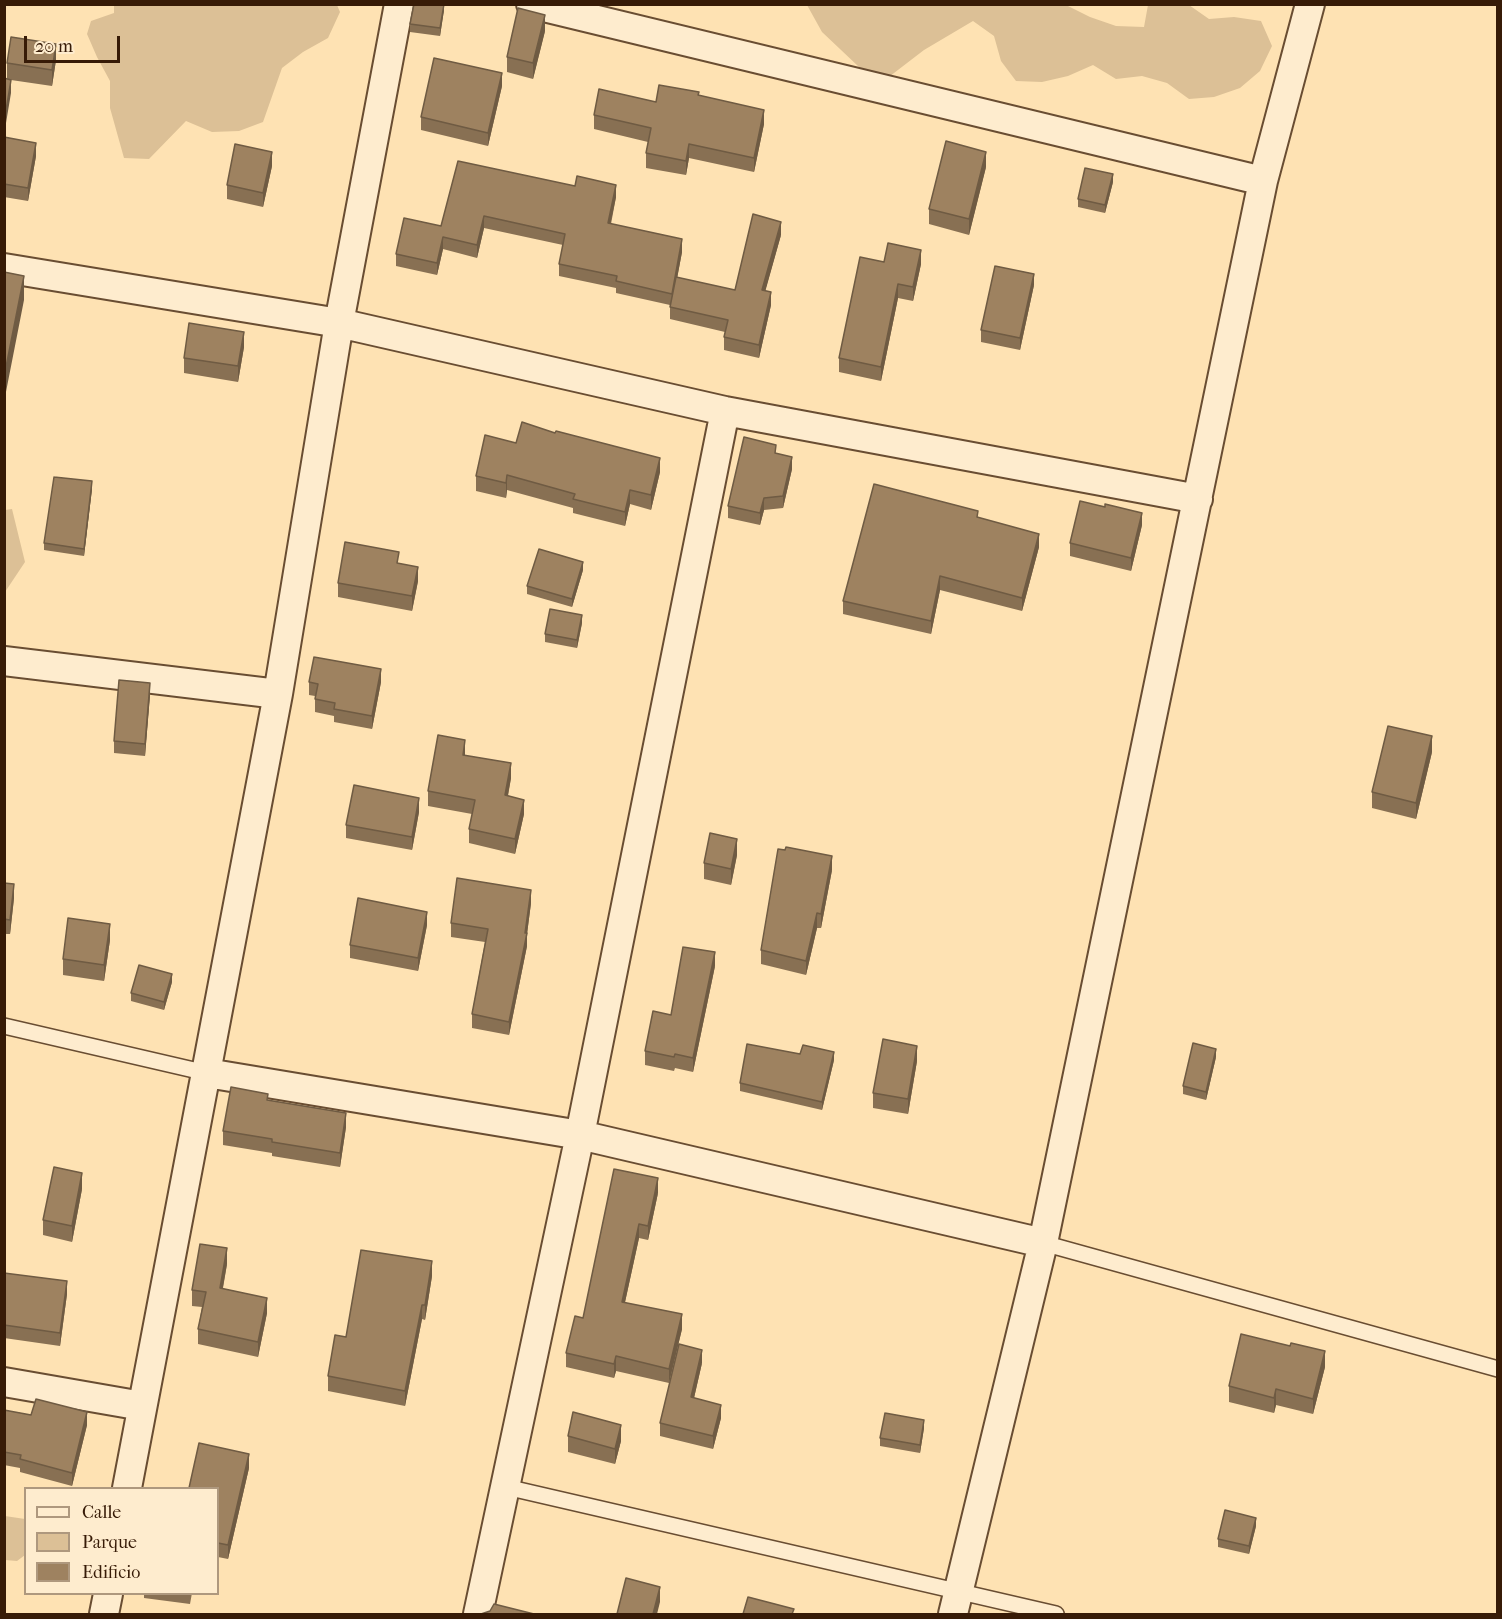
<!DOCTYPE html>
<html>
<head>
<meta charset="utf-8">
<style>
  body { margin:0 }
  #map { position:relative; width:1502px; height:1619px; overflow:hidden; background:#fee2b3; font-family:"IM FELL French Canon",serif }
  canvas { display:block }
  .frame { position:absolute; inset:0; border:6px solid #371b07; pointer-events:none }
  .legend { position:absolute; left:24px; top:1487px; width:195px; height:108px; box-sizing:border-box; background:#feecce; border:2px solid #ae987e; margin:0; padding:8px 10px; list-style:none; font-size:18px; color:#371b07 }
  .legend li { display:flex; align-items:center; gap:12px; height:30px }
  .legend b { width:30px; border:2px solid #ae987e }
  .scale { position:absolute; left:24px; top:36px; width:96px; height:27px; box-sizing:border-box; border:3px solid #371b07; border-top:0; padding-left:8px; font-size:18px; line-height:21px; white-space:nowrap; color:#371b07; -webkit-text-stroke:4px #feecce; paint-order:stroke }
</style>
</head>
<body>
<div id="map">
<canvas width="1502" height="1619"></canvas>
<div class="frame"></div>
<ul class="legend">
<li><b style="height:8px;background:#feecce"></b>Calle</li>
<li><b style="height:16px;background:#dcc096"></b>Parque</li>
<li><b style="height:16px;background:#9e8260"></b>Edificio</li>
</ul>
<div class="scale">20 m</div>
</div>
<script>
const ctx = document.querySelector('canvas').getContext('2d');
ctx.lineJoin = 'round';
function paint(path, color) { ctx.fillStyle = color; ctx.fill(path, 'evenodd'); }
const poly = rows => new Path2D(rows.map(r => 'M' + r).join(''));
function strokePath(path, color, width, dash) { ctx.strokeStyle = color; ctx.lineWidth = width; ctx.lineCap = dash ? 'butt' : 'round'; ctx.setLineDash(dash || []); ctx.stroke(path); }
paint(poly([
  [337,5,340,12,328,38,303,52,282,68,263,122,239,131,212,132,186,121,149,159,124,158,110,108,110,81,97,57,87,34,91,21,114,13,114,5],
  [807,5,1066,5,1090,17,1116,26,1144,27,1148,5,1189,5,1209,19,1234,17,1261,21,1272,46,1260,71,1240,88,1214,97,1189,99,1167,83,1142,76,1116,79,1093,65,1068,76,1042,82,1016,81,1001,61,994,36,973,21,924,50,881,83,859,67,822,32],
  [12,509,25,562,5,592,5,510],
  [5,1516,25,1519,25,1555,17,1561,5,1560]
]), '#dcc096');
const service = poly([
  [4,1026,207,1073],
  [1043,1243,1498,1369],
  [506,1487,1056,1614]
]);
const minor = poly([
  [531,4,1263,181],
  [4,268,339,323,725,411,1198,499],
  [4,661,278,694],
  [207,1073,580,1135,1043,1243],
  [4,1382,142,1406],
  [127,1488,278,694,339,323,399,4],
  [104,1614,108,1594],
  [478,1614,580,1135,725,411],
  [953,1614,1043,1243,1263,181,1310,4]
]);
strokePath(service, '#694d32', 18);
strokePath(minor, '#694d32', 32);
strokePath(service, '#feecce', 15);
strokePath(minor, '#feecce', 28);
paint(poly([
  [444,10,440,36,410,32,410,24],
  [545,31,533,79,507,72,507,57],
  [56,60,52,86,11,80,11,93,7,79,7,63],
  [502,86,488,146,421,130,421,117],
  [699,95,764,124,754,172,689,158,686,175,646,168,646,153,648,142,594,129,594,115,656,102],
  [4,137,36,156,28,201,4,197],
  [458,161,616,197,611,224,682,252,677,278,735,290,781,235,765,291,771,305,759,358,724,350,724,337,725,332,670,319,670,305,616,293,616,288,559,276,559,264,563,245,484,228,477,258,443,249,437,275,396,266,396,254,441,226],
  [272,166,263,207,227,199,227,185],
  [986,167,969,235,929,224,929,209],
  [1113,182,1105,213,1078,207,1078,199],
  [884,262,921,264,913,301,898,298,881,381,839,372,839,358],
  [1034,285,1020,350,981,342,981,330],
  [244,347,238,382,184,373,184,358],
  [516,443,660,472,651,510,630,504,625,526,573,513,573,508,507,490,506,498,476,491,476,476],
  [776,453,792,469,783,508,764,510,760,525,728,518,728,506],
  [92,489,84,556,44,550,44,543],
  [978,517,1039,547,1022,611,940,590,931,634,843,614,843,601],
  [1142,525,1131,571,1070,556,1070,543],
  [399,564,418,581,412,611,338,597,338,583],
  [583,570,572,607,527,594,527,586],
  [582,623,577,648,545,642,545,634],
  [309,682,381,682,372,729,334,722,334,716,315,712,315,696,309,695],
  [150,695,145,756,114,753,114,741],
  [1432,752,1416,819,1372,808,1372,792],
  [465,756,511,778,508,796,524,814,515,854,469,843,469,829,472,814,428,806,428,791],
  [419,812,412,850,346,838,346,825],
  [737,855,731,885,704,879,704,863],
  [832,870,821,928,817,928,806,975,761,964,761,950],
  [4,883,14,898,10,934,4,934],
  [531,903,527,934,527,946,509,1035,472,1028,472,1014,485,942,451,937,451,923],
  [427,925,418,971,350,958,350,945],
  [110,940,104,981,63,975,63,959],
  [715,966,693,1072,675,1068,674,1071,645,1065,645,1051,671,1015],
  [172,982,164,1010,131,1001,131,993],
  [1216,1057,1206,1100,1183,1094,1183,1086],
  [834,1060,822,1110,740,1091,740,1083],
  [917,1061,908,1114,873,1108,873,1093],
  [268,1100,346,1127,340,1167,272,1156,272,1153,223,1145,223,1131],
  [82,1189,72,1242,43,1235,43,1220],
  [658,1193,648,1240,639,1238,625,1302,682,1329,669,1383,616,1371,614,1378,566,1367,566,1353,583,1318],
  [227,1264,223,1288,267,1313,258,1357,198,1344,198,1329,202,1307,192,1306,192,1290],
  [4,1273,67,1294,60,1346,4,1338],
  [432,1276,425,1320,422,1319,405,1406,328,1391,328,1376,346,1337],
  [702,1363,694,1398,721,1418,713,1449,660,1436,660,1423],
  [1325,1367,1313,1414,1276,1405,1274,1413,1229,1402,1229,1386],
  [4,1410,87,1425,72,1486,20,1472,20,1468,4,1465],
  [924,1428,920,1453,880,1446,880,1438],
  [568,1436,621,1441,615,1464,568,1452],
  [249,1468,228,1559,218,1557,218,1488],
  [1256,1526,1249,1554,1218,1547,1218,1539],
  [144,1593,192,1593,190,1604,144,1598]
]), '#887053');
paint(poly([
  [444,4,444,10,440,36,440,28],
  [545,15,545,31,533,79,533,63],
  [56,44,56,60,52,86,52,70],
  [502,73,502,86,488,146,488,133],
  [11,80,11,93,4,135,4,122],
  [764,110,764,124,754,172,754,158],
  [36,143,36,156,28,201,28,188],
  [689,144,689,158,686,175,686,161],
  [272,152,272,166,263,207,263,193],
  [986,152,986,167,969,235,969,219],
  [1113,174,1113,182,1105,213,1105,205],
  [616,185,616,197,608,235,608,223],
  [484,216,484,228,477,258,477,245],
  [781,222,781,235,762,303,762,290],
  [443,237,443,249,437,275,437,263],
  [682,239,682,252,672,306,672,294],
  [921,250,921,264,913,301,913,287],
  [1034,274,1034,285,1020,350,1020,338],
  [24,276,24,300,4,402,4,377],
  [898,284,898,298,881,381,881,367],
  [771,292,771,305,759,358,759,345],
  [244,332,244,347,238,382,238,366],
  [792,457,792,469,783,508,783,496],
  [660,458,660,472,651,510,651,495],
  [507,475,507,490,506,498,506,483],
  [92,481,92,489,84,556,84,549],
  [630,490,630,504,625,526,625,512],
  [764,498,764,510,760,525,760,513],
  [1142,513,1142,525,1131,571,1131,558],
  [1039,534,1039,547,1022,611,1022,598],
  [583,562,583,570,572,607,572,599],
  [418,567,418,581,412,611,412,596],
  [940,576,940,590,931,634,931,621],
  [582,615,582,623,577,648,577,640],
  [381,669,381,682,372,729,372,716],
  [150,683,150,695,145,756,145,744],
  [1432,736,1432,752,1416,819,1416,803],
  [465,740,465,755,463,770,463,755],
  [511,763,511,778,505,810,505,795],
  [419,798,419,812,412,850,412,837],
  [524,800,524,814,515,854,515,839],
  [737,839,737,855,731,885,731,869],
  [832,856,832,870,821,928,821,914],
  [14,884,14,898,10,934,10,920],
  [531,890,531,903,527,934,527,946,509,1035,509,1022,525,933],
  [427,912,427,925,418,971,418,958],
  [817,913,817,928,806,975,806,961],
  [110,924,110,940,104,981,104,965],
  [715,952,715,966,693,1072,693,1058],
  [172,974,172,982,164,1010,164,1002],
  [917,1046,917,1061,908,1114,908,1099],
  [1216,1049,1216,1057,1206,1100,1206,1092],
  [834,1052,834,1060,822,1110,822,1102],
  [346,1113,346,1127,340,1167,340,1153],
  [82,1173,82,1189,72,1242,72,1226],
  [658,1178,658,1193,648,1240,648,1226],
  [639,1224,639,1238,622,1316,622,1302],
  [227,1248,227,1264,220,1303,220,1288],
  [432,1261,432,1276,425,1320,425,1305],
  [67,1281,67,1294,60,1346,60,1333],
  [267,1298,267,1313,258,1357,258,1342],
  [422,1305,422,1319,405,1406,405,1391],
  [682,1314,682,1329,669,1383,669,1369],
  [702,1350,702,1363,691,1411,691,1397],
  [1325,1351,1325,1367,1313,1414,1313,1399],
  [616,1356,616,1371,614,1378,614,1364],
  [1276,1389,1276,1405,1274,1413,1274,1398],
  [721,1405,721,1418,713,1449,713,1436],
  [87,1412,87,1425,72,1486,72,1473],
  [924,1420,924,1428,920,1453,920,1445],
  [621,1425,621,1441,615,1464,615,1449],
  [249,1454,249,1468,228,1559,228,1545],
  [1256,1518,1256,1526,1249,1554,1249,1546],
  [660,1587,660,1602,657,1614,653,1614]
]), '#6f5b43');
const building = poly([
  [414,4,444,4,440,28,410,24,414,4],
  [518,8,545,15,533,63,507,57,518,8],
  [11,37,56,44,52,70,7,63,11,37],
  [434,58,502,73,488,133,421,117,434,58],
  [4,78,11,80,4,122,4,78],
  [659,85,699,92,698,95,764,110,754,158,689,144,686,161,646,153,651,128,594,115,599,89,656,102,659,85],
  [4,137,36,143,28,188,4,184,4,137],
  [946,141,986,152,969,219,929,209,946,141],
  [235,144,272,152,263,193,227,185,235,144],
  [458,161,575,186,577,176,616,185,608,223,682,239,672,294,616,281,617,276,559,264,565,234,484,216,477,245,443,237,437,263,396,254,404,218,441,226,458,161],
  [1085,168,1113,174,1105,205,1078,199,1085,168],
  [753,214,781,222,762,290,771,292,759,345,724,337,728,320,670,307,676,277,735,290,753,214],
  [888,243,921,250,913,287,898,284,881,367,839,358,860,257,884,262,888,243],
  [995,266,1034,274,1020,338,981,330,995,266],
  [4,272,24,276,4,377,4,272],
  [189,323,244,332,238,366,184,358,189,323],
  [522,422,555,433,556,431,660,458,651,495,630,490,625,512,573,499,575,494,507,475,506,483,476,476,485,435,516,443,522,422],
  [744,437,776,445,775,453,792,457,783,496,764,498,760,513,728,506,744,437],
  [54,477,92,481,84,549,44,543,54,477],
  [874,484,978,511,977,517,1039,534,1022,598,940,576,931,621,843,601,874,484],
  [1080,501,1105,507,1105,504,1142,513,1131,558,1070,543,1080,501],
  [345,542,399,552,397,563,418,567,412,596,338,583,345,542],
  [539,549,583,562,572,599,527,586,539,549],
  [550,609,582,615,577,640,545,634,550,609],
  [314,657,381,669,372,716,334,709,335,703,315,699,318,684,309,682,314,657],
  [119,680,150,683,145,744,114,741,119,680],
  [1388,726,1432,736,1416,803,1372,792,1388,726],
  [438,735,465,740,463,755,511,763,505,795,524,800,515,839,469,829,475,800,428,791,438,735],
  [354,785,419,798,412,837,346,825,354,785],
  [710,833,737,839,731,869,704,863,710,833],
  [786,847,832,856,821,914,817,913,806,961,761,950,778,849,785,850,786,847],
  [457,878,531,890,525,933,527,933,509,1022,472,1014,488,929,451,923,457,878],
  [4,883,14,884,10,920,4,919,4,883],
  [358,898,427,912,418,958,350,945,358,898],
  [68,918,110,924,104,965,63,959,68,918],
  [683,947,715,952,693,1058,675,1054,674,1057,645,1051,653,1011,671,1015,683,947],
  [139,965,172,974,164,1002,131,993,139,965],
  [883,1039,917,1046,908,1099,873,1093,883,1039],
  [1193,1043,1216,1049,1206,1092,1183,1086,1193,1043],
  [747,1044,800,1054,803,1045,834,1052,822,1102,740,1083,747,1044],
  [231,1087,268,1094,267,1100,346,1113,340,1153,272,1142,272,1139,223,1131,231,1087],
  [54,1167,82,1173,72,1226,43,1220,54,1167],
  [614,1169,658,1178,648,1226,639,1224,622,1302,682,1314,669,1369,616,1356,614,1364,566,1353,575,1316,583,1318,614,1169],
  [200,1244,227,1248,220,1288,267,1298,258,1342,198,1329,206,1292,192,1290,200,1244],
  [361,1250,432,1261,425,1305,422,1305,405,1391,328,1376,335,1335,346,1337,361,1250],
  [4,1273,67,1281,60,1333,4,1325,4,1273],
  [1241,1334,1290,1346,1291,1343,1325,1351,1313,1399,1276,1389,1274,1398,1229,1386,1241,1334],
  [679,1344,702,1350,691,1397,721,1405,713,1436,660,1423,679,1344],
  [36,1399,87,1412,72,1473,20,1459,21,1455,4,1452,4,1410,31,1415,36,1399],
  [573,1412,621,1425,615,1449,568,1436,573,1412],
  [885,1413,924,1420,920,1445,880,1438,885,1413],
  [199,1443,249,1454,228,1545,218,1543,218,1488,189,1488,199,1443],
  [1225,1510,1256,1518,1249,1546,1218,1539,1225,1510],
  [626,1578,660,1587,653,1614,617,1614,626,1578],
  [748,1597,794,1609,792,1614,743,1614,748,1597],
  [494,1604,534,1614,481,1614,490,1611,494,1604]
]);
paint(building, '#9e8260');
strokePath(building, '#6f5b43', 1.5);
</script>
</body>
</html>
